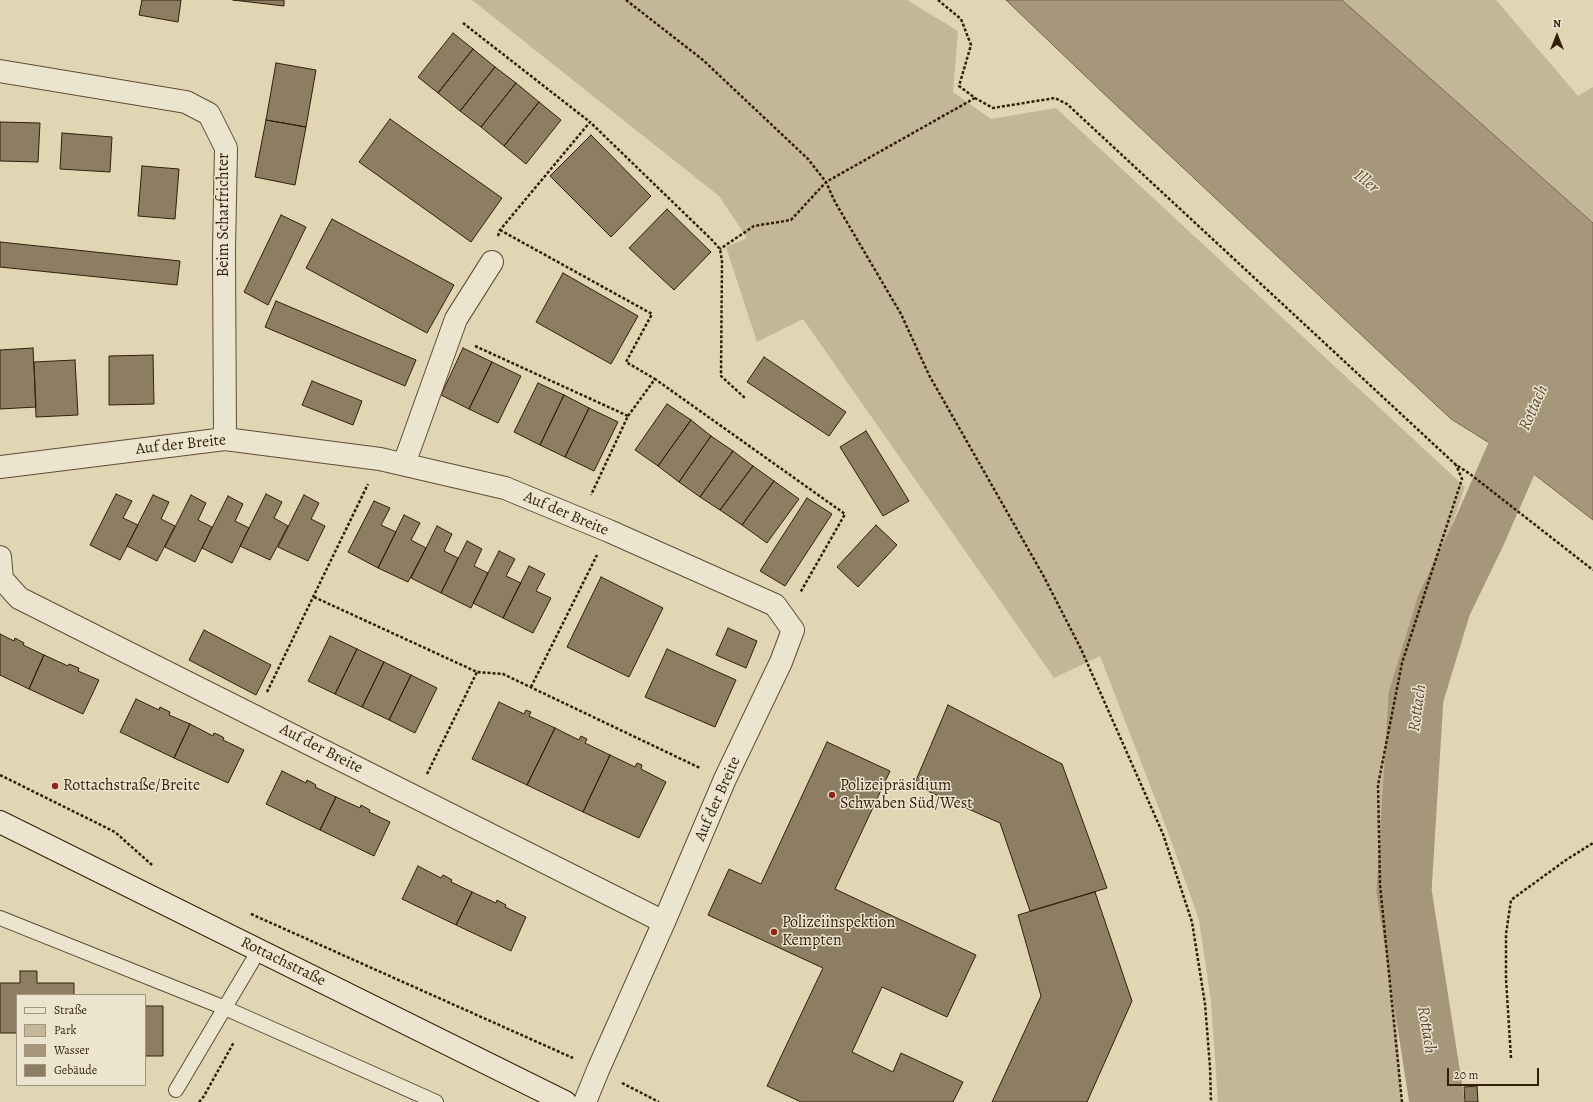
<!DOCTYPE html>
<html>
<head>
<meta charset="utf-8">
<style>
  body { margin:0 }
  #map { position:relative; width:1593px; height:1102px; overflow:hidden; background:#e0d6b4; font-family:Alegreya,serif }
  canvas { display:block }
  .legend { position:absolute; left:16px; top:994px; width:130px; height:92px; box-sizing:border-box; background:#ebe4ce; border:1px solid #a29580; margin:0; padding:5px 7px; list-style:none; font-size:12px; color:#341e0b }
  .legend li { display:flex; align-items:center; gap:8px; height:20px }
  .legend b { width:20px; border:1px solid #a29580 }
  .north { position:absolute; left:1537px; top:16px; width:40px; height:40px; -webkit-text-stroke:3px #ebe4ce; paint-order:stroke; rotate:0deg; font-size:11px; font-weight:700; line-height:16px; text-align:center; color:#341e0b }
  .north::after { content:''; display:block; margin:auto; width:14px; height:18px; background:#341e0b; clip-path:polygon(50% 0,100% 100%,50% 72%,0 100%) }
  .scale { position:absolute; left:1447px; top:1068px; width:92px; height:18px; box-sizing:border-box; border:2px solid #341e0b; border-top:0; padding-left:5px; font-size:12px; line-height:14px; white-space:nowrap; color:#341e0b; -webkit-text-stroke:3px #ebe4ce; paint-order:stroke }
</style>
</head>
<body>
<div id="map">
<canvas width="1593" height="1102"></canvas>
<ul class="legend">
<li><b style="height:5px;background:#ebe4ce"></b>Straße</li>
<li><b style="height:11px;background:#c3b797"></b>Park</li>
<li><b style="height:11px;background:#a6977b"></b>Wasser</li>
<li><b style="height:11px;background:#8d7e63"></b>Gebäude</li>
</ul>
<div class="north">N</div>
<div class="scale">20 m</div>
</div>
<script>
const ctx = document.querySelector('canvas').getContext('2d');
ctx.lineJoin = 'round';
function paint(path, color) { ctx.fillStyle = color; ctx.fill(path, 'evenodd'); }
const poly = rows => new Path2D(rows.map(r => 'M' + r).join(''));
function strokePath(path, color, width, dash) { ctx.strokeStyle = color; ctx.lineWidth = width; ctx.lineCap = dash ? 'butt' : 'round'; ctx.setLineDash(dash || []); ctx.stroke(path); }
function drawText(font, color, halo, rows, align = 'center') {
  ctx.font = font + ' Alegreya,serif'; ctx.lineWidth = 3; ctx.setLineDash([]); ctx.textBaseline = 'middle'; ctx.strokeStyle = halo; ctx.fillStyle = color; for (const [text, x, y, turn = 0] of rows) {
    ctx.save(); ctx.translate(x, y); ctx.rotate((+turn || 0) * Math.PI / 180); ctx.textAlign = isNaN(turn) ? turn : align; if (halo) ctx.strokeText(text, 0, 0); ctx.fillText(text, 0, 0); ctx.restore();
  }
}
paint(poly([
  [472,0,907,0,958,31,953,92,991,119,1056,108,1465,487,1398,683,1388,887,1402,1102,1218,1102,1211,1001,1199,920,1168,832,1100,656,1054,678,803,319,757,342,726,247,747,238,719,196],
  [1342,0,1496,0,1578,96,1593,87,1593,223]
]), '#c3b797');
const water = poly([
  [1006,0,1342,0,1593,223,1593,520,1512,457,1451,419,1100,90,1006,0]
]);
paint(water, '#a6977b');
strokePath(water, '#78674e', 1);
strokePath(poly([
  [1437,1102,1404,891,1416,697,1444,605,1477,537,1543,387]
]), '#a6977b', 55);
const building = poly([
  [142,0,181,0,178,22,139,15,142,0],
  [233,0,284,0,284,6,233,0],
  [453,33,473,49,438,93,418,77,453,33],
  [473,49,495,67,460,111,438,93,473,49],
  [276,63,316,70,306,127,266,120,276,63],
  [495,67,516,83,481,127,460,111,495,67],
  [516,83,539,102,504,146,481,127,516,83],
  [539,102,561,120,526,164,504,146,539,102],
  [390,119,502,198,471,242,359,162,390,119],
  [266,120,306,127,295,185,255,177,266,120],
  [0,122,40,123,38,162,0,161,0,122],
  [62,133,112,137,110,172,60,169,62,133],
  [591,135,651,196,611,237,550,176,591,135],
  [142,166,179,169,175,219,138,216,142,166],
  [667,209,711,252,674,290,629,248,667,209],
  [281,215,306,227,268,305,244,292,281,215],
  [332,219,454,285,427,333,306,268,332,219],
  [0,242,180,261,177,285,0,267,0,242],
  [563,273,638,316,611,364,536,322,563,273],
  [276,301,416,360,405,386,265,327,276,301],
  [33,348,36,407,0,409,0,350,33,348],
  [463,348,492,362,469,409,441,395,463,348],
  [153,355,154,404,109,405,109,356,153,355],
  [764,357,846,412,829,436,747,382,764,357],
  [75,360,78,415,36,417,34,362,75,360],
  [492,362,521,376,498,423,469,409,492,362],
  [312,381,362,401,353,425,302,405,312,381],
  [538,383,564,395,540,445,514,432,538,383],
  [564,395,589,408,565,457,540,445,564,395],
  [667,404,691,420,658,466,635,450,667,404],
  [589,408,618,422,594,471,565,457,589,408],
  [691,420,711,436,679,482,658,466,691,420],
  [866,431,909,501,883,516,840,447,866,431],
  [711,436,733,451,700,497,679,482,711,436],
  [733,451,753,466,720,510,700,497,733,451],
  [753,466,774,481,742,525,720,510,753,466],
  [774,481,799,499,767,543,742,525,774,481],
  [116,494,132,501,123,518,138,525,120,560,90,545,116,494],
  [266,494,282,502,274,518,288,526,270,560,240,546,266,494],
  [153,495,169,502,161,519,175,526,157,561,127,546,153,495],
  [191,495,206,503,198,520,212,527,195,562,165,547,191,495],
  [304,495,319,503,311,519,325,526,308,561,278,547,304,495],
  [228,496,243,504,235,521,249,528,232,563,202,548,228,496],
  [807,498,832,514,785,586,760,571,807,498],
  [374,501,390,508,381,525,396,532,378,568,348,552,374,501],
  [404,515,420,523,411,540,426,548,408,582,378,568,404,515],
  [876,525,897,545,858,587,837,567,876,525],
  [437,526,452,534,444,551,458,558,441,593,411,578,437,526],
  [467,541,482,549,474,566,488,573,471,608,441,593,467,541],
  [499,551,515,559,506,576,521,583,503,618,473,603,499,551],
  [529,566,545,574,536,591,551,598,533,633,503,618,529,566],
  [601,577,663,608,629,677,567,647,601,577],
  [728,628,757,641,746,668,716,655,728,628],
  [204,630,271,665,256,695,189,660,204,630],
  [0,634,14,641,15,638,24,643,23,645,44,655,29,689,0,675,0,634],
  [330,636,357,649,335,694,308,681,330,636],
  [357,649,384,662,362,707,335,694,357,649],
  [667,649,736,680,715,727,645,697,667,649],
  [44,655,68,666,69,664,79,668,78,671,99,680,83,714,29,689,44,655],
  [384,662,411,675,389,720,362,707,384,662],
  [411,675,437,688,415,733,389,720,411,675],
  [136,699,159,710,160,707,170,712,169,715,190,724,174,758,120,732,136,699],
  [499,702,524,714,526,710,528,711,531,712,529,716,555,728,527,785,472,759,499,702],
  [948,705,1062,764,1107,888,1030,911,1000,823,914,785,948,705],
  [190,724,213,736,214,733,219,735,224,738,223,740,244,750,228,783,174,758,190,724],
  [555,728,579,740,581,736,587,739,585,743,610,755,583,812,527,785,555,728],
  [827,742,890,771,835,889,976,955,947,1017,882,987,852,1052,893,1072,901,1053,963,1082,953,1102,801,1102,767,1086,823,968,708,915,729,869,761,884,827,742],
  [610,755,635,767,637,763,642,765,641,769,666,782,639,838,583,812,610,755],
  [282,771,306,783,307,780,311,782,316,785,315,787,336,797,320,830,266,804,282,771],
  [336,797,360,808,361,805,370,810,369,812,390,822,374,856,320,830,336,797],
  [418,866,441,878,443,875,447,877,452,880,451,882,472,892,456,925,402,899,418,866],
  [472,892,496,903,497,900,506,905,505,907,526,917,511,951,456,925,472,892],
  [1095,892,1132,1001,1087,1102,992,1102,1041,996,1018,915,1095,892],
  [20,971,37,971,37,983,74,983,74,995,17,995,17,1033,0,1033,0,983,20,983,20,971],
  [145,1006,163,1006,163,1056,145,1056,145,1006],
  [1477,1086,1478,1102,1465,1102,1464,1087,1477,1086]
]);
paint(building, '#8d7e63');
strokePath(building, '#341e0b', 1);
const lane = poly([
  [0,918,225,1008,436,1102],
  [176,1090,259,950]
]);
const street = poly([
  [0,71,186,102,209,114,226,148,224,249,225,439],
  [404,464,456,319,492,262],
  [0,467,225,439,380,459,505,488,609,531,775,605,793,630,781,662,725,779,664,922,598,1070,585,1102],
  [0,557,2,579,19,598,664,922]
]);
const secondary = poly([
  [0,822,565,1102]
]);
strokePath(lane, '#5f4c35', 16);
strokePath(street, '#5f4c35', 24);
strokePath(secondary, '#341e0b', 24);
strokePath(poly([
  [626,0,703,60,808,159,826,182,791,220,754,226,720,249],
  [938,0,961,19,971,45,959,86,975,98,993,108,1055,98,1067,104,1455,464,1470,474,1593,570],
  [463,23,590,122],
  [975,98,826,182,835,202,901,314,929,375,1043,575,1081,649,1163,834,1192,922,1205,1004,1210,1067,1211,1102],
  [500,230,652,314,626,362,655,379],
  [498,236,500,230,590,122,712,240,720,249,722,261,721,376,745,398],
  [475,346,628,416,591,495],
  [628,416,655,379,845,514,800,593],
  [314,597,477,672,503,674,700,768],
  [531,687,597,555],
  [267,692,368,484],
  [427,774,477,672],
  [0,775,115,832,152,865],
  [251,914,573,1058],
  [1511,1058,1506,979,1506,934,1511,900,1566,860,1593,843],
  [622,1083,659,1102],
  [199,1102,204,1096,234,1042],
  [1402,1102,1380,885,1378,785,1402,663,1462,479,1456,465]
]), '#341e0b', 2.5, [3, 2]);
strokePath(lane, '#ebe4ce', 14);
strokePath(street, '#ebe4ce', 22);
strokePath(secondary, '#ebe4ce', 22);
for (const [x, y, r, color] of [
  [55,786,4,"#8f2418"],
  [832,795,4,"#8f2418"],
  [774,932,4,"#8f2418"]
]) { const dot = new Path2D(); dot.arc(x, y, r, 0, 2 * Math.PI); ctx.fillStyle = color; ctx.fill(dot); strokePath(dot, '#ebe4ce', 1.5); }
drawText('16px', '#341e0b', '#ebe4ce', [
  ["Beim Scharfrichter",224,215,-90],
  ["Auf der Breite",181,445,-6],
  ["Auf der Breite",566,514,23],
  ["Auf der Breite",321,749,27],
  ["Auf der Breite",718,799,-66],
  ["Rottachstraße",283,962,26]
]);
drawText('16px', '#341e0b', '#ebe4ce', [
  ["Rottachstraße/Breite",63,786],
  ["Polizeipräsidium",840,786],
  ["Schwaben Süd/West",840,804],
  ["Polizeiinspektion",782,923],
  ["Kempten",782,941]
], 'left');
drawText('italic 17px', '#5c4832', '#ebe4ce', [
  ["Iller",1366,182,39],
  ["Rottach",1534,408,-66],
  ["Rottach",1418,708,-82],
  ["Rottach",1426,1030,81]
]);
</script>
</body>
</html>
